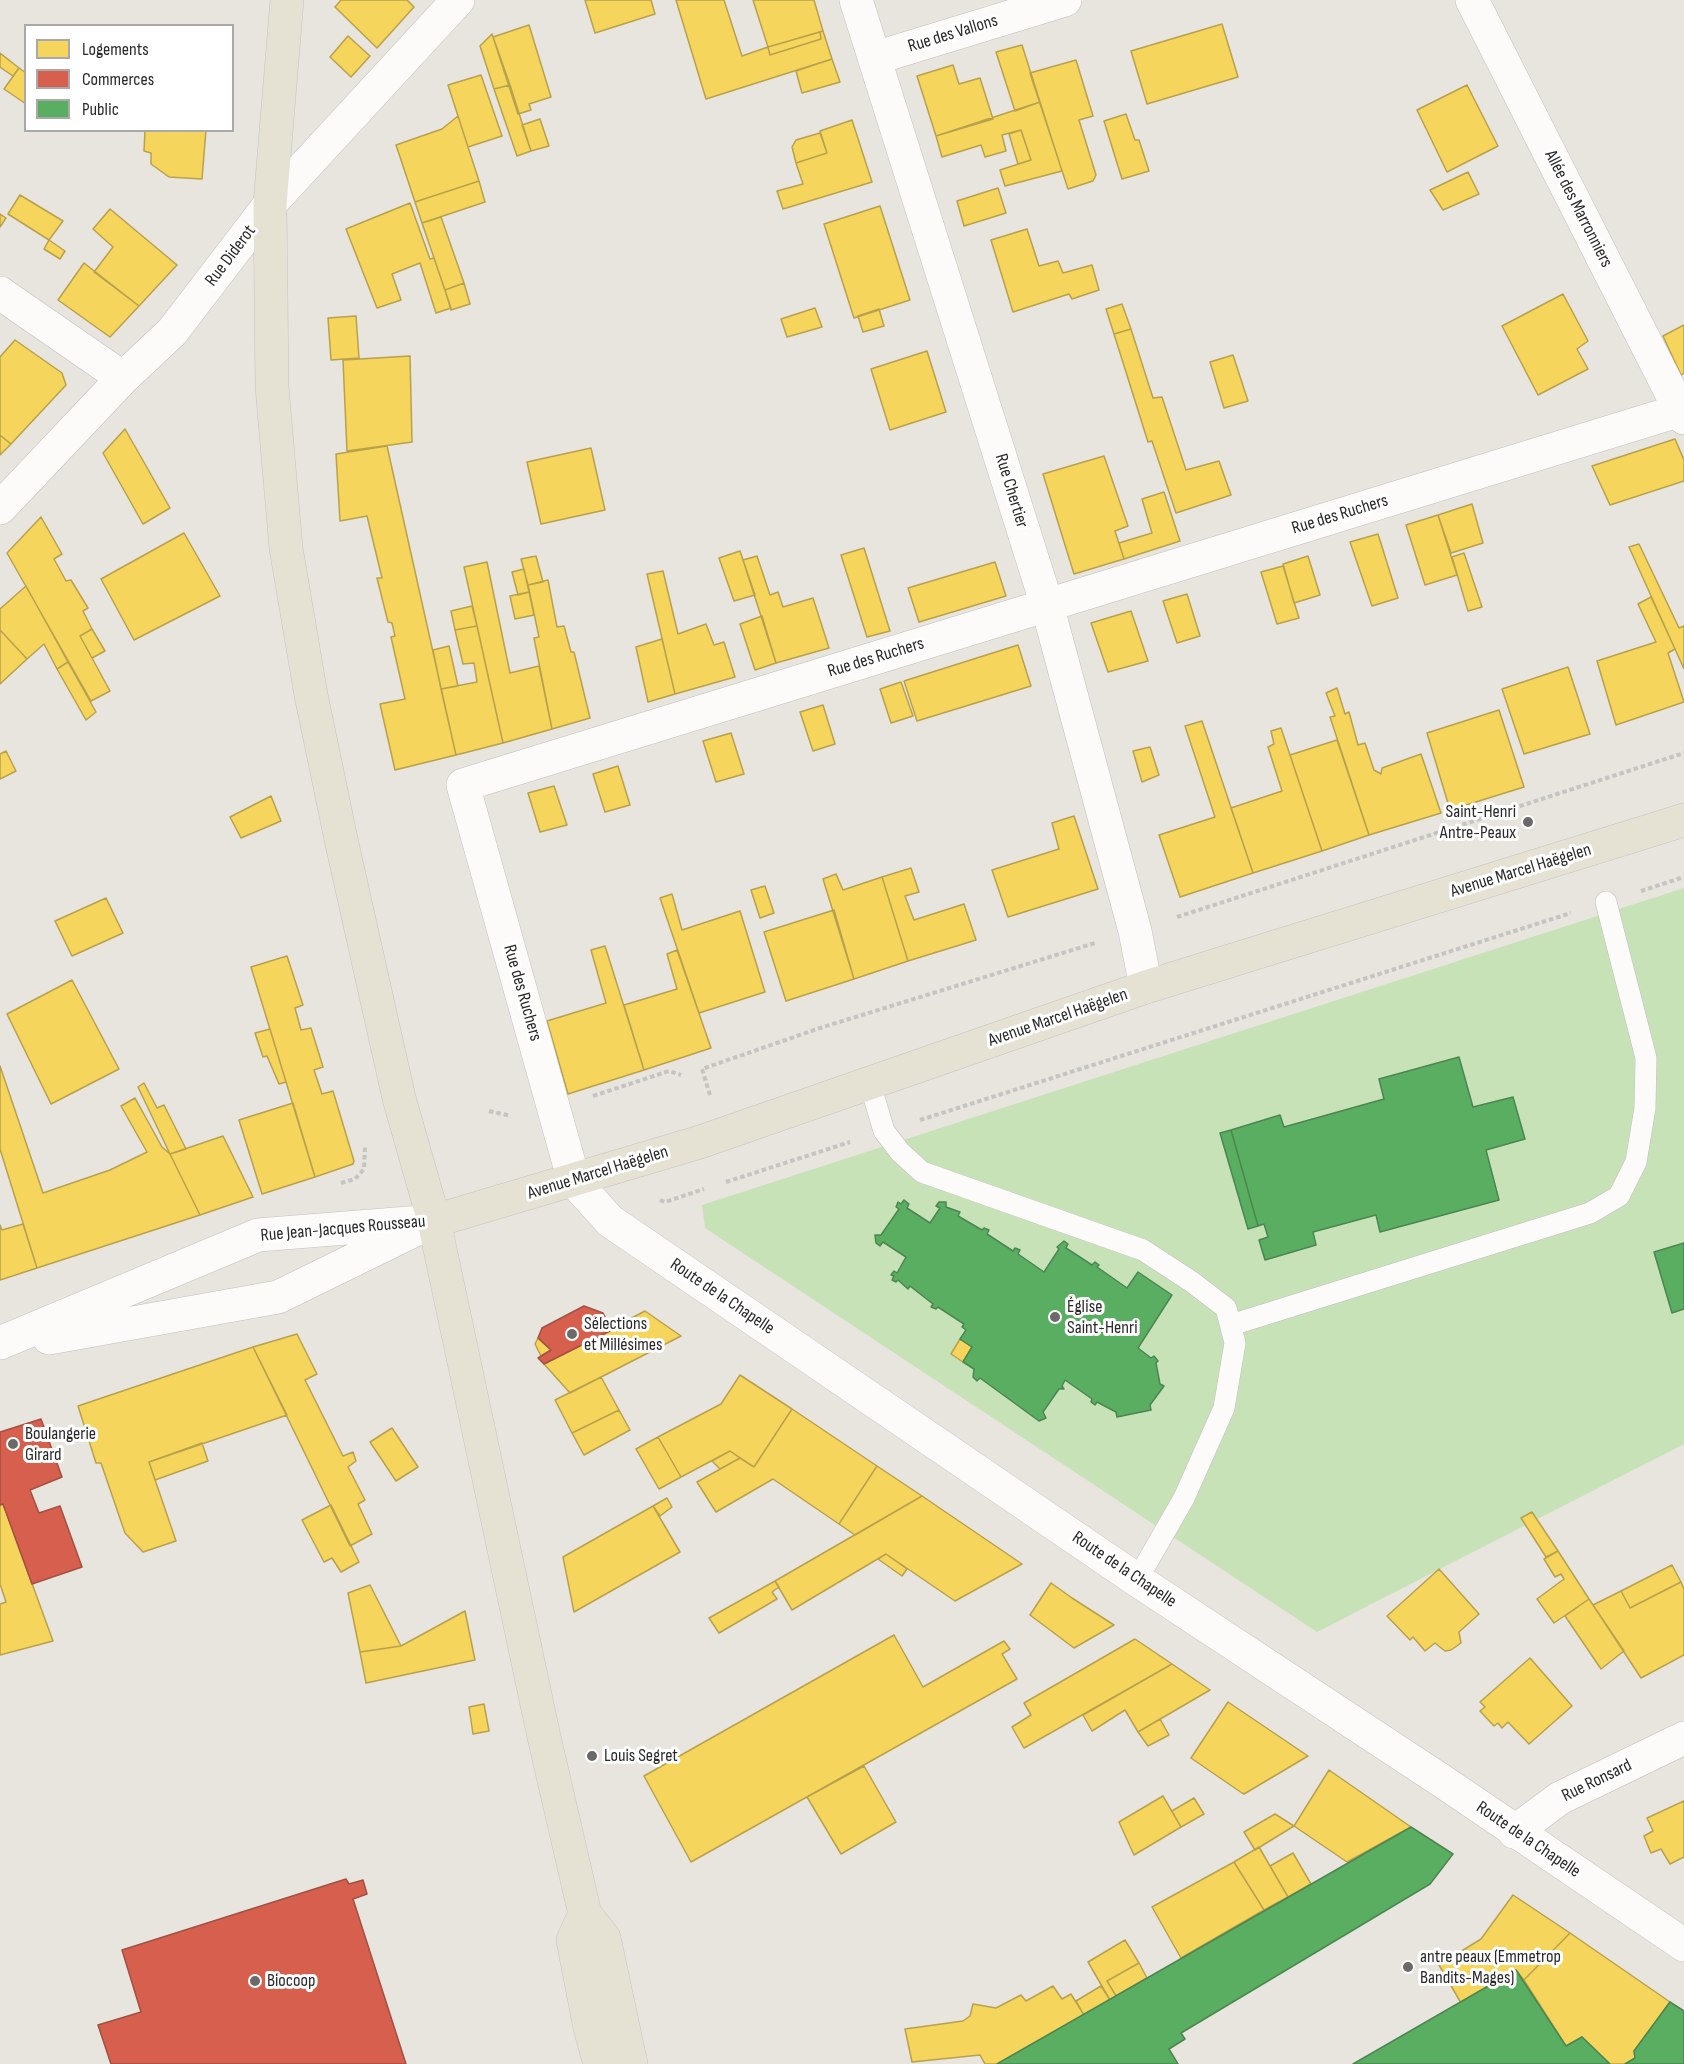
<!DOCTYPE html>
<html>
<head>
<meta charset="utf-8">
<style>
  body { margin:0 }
  #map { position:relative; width:1684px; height:2064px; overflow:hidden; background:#e8e4de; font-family:"Sofia Sans Condensed",sans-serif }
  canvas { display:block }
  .legend { position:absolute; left:24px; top:24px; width:210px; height:108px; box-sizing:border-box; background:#fff; border:2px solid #a9a9a9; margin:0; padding:8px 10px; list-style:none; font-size:18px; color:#292929 }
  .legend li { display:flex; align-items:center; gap:12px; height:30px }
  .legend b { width:30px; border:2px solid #a9a9a9 }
</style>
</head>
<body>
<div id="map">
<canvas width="1684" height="2064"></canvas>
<ul class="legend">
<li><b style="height:16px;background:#f6d55c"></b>Logements</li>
<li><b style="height:16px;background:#d6604d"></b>Commerces</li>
<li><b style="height:16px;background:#5aae61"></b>Public</li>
</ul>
</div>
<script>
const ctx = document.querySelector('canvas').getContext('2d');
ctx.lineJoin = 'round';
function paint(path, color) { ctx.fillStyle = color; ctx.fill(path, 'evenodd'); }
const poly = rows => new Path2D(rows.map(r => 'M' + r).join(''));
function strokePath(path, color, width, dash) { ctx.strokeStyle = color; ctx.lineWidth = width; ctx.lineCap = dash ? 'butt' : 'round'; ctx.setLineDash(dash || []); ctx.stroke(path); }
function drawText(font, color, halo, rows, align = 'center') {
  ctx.font = font + ' "Sofia Sans Condensed",sans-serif'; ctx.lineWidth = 6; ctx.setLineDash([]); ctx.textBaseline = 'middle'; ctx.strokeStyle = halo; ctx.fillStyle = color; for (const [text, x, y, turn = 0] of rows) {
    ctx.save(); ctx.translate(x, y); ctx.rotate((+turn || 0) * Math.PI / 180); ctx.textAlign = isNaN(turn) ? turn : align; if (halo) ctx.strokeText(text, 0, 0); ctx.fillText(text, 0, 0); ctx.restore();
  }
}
paint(poly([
  [1684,888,1684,1444,1317,1632,705,1228,702,1205]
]), '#c8e2b8');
const homes = poly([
  [341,0,407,0,414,7,377,48,335,7,341,0],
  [585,0,651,0,655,14,595,33,585,0],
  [676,0,724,0,742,56,768,47,770,55,821,39,820,32,823,31,832,59,706,99,676,0],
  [753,0,814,0,823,31,768,47,753,0],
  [1222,24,1238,77,1147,104,1131,51,1222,24],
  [529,25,551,97,529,104,531,110,518,114,493,37,529,25],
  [820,32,821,39,770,55,768,47,820,32],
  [492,34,510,85,494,89,480,46,492,34],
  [348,36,370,56,351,77,330,57,348,36],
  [1022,45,1040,102,1015,111,996,52,1022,45],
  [0,53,19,68,13,76,0,67,0,53],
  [832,59,840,82,802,93,796,71,832,59],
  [1076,60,1093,116,1079,120,1096,175,1093,181,1068,189,1030,73,1076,60],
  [953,65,959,84,980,78,993,119,936,136,917,76,953,65],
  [19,68,26,73,26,104,4,89,19,68],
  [481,75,502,136,468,147,448,85,481,75],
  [510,85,531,151,517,156,494,89,510,85],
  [1467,85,1498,146,1447,172,1417,110,1467,85],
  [1040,102,1062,171,1005,186,1000,170,1031,160,1021,130,1002,135,1006,151,985,157,981,145,942,157,936,136,1040,102],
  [1126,114,1135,140,1139,140,1149,171,1122,179,1104,121,1126,114],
  [458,116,479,181,415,202,396,145,442,129,458,116],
  [540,119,549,146,531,151,522,125,540,119],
  [852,120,872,182,783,209,777,191,803,184,796,163,827,153,820,131,852,120],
  [145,130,206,130,202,179,169,177,151,164,151,153,144,151,145,130],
  [1021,130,1031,160,1018,164,1009,134,1021,130],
  [820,133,827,153,796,163,792,147,796,140,820,133],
  [1468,172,1479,194,1443,210,1430,190,1468,172],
  [479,181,485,202,422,223,415,202,479,181],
  [998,188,1006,213,964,226,957,201,998,188],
  [20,195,63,221,49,240,8,214,20,195],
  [410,203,430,259,434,258,451,308,436,313,420,263,392,274,401,300,377,308,346,229,410,203],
  [880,206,910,300,854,318,824,224,880,206],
  [110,209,177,265,139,306,94,272,113,247,93,229,110,209],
  [0,214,6,218,0,227,0,214],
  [441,217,464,283,445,290,422,223,441,217],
  [1027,229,1039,266,1058,261,1063,273,1092,265,1099,290,1072,299,1069,294,1013,312,991,240,1027,229],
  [49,240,65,251,60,259,44,249,49,240],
  [84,263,139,306,110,337,58,300,84,263],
  [464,283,470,304,451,310,445,290,464,283],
  [1563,294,1588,341,1577,349,1588,369,1538,395,1502,326,1563,294],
  [1122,304,1131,329,1114,334,1106,309,1122,304],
  [815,308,822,327,787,337,781,319,815,308],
  [879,309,884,326,863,332,858,316,879,309],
  [356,316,359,358,331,360,328,318,356,316],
  [1684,325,1684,373,1681,375,1663,336,1684,325],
  [1131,329,1153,398,1162,397,1186,470,1219,461,1231,495,1176,513,1152,441,1148,442,1114,334,1131,329],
  [15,340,62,373,66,385,11,444,0,435,0,357,15,340],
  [927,351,946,412,890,430,871,369,927,351],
  [1233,355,1248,401,1224,408,1210,362,1233,355],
  [410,356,412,442,347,451,343,360,410,356],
  [125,429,170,508,143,524,103,453,125,429],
  [0,435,11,444,0,455,0,435],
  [1675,439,1684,460,1684,481,1610,505,1592,466,1675,439],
  [387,446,456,755,395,770,380,704,405,699,391,637,395,636,392,623,388,622,377,578,382,578,367,516,340,521,336,454,387,446],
  [591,448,605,510,541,524,527,462,591,448],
  [1104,456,1128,526,1115,531,1124,559,1074,574,1043,474,1104,456],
  [1164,492,1180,541,1124,559,1119,543,1152,533,1142,499,1164,492],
  [1472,504,1483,543,1451,553,1438,515,1472,504],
  [1438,515,1457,575,1425,585,1406,525,1438,515],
  [41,517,62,554,54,559,66,581,71,580,88,608,83,611,92,629,80,636,110,691,91,701,7,553,41,517],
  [184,533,220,596,134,640,101,579,184,533],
  [1378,534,1398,598,1372,606,1350,542,1378,534],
  [1639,544,1679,628,1684,626,1684,669,1629,547,1639,544],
  [864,548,890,631,867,637,841,555,864,548],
  [740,551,755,595,734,601,719,558,740,551],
  [1464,553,1482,607,1468,611,1452,557,1464,553],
  [536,556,543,582,528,585,521,559,536,556],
  [757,556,770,595,778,592,783,607,813,598,829,648,776,663,743,560,757,556],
  [1308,556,1320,595,1294,603,1283,564,1308,556],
  [487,562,510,673,539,666,552,729,503,743,464,567,487,562],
  [995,562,1006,596,919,622,908,588,995,562],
  [1283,566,1299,618,1277,624,1261,572,1283,566],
  [524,569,529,592,518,595,512,572,524,569],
  [663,571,678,634,706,624,714,645,724,642,735,677,675,694,647,574,663,571],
  [548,580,557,627,564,626,571,652,574,652,590,718,552,729,534,638,539,637,528,585,548,580],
  [26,586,68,662,57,669,44,644,27,659,0,630,0,609,26,586],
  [529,592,534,615,515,619,510,596,529,592],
  [1187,594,1200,636,1177,643,1163,601,1187,594],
  [1651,597,1675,649,1668,653,1684,702,1616,725,1597,661,1656,642,1638,604,1651,597],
  [472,606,477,626,455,630,451,611,472,606],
  [1131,611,1148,661,1108,672,1091,623,1131,611],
  [762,616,776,663,755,670,740,624,762,616],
  [477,626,503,743,456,755,441,689,477,682,474,663,463,664,455,630,477,626],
  [92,629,105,651,92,658,80,636,92,629],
  [0,630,27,659,0,684,0,630],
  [662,639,675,694,648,702,636,647,662,639],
  [1018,645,1031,686,917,721,904,681,1018,645],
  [449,646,458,686,441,689,433,650,449,646],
  [68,662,96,712,86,720,57,669,68,662],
  [1568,667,1590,734,1524,754,1502,689,1568,667],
  [901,682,913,716,891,723,880,689,901,682],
  [1337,688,1345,714,1349,712,1358,745,1365,743,1374,770,1381,774,1382,768,1421,754,1441,813,1369,835,1330,717,1335,716,1326,693,1337,688],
  [823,705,835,744,813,751,800,712,823,705],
  [1499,710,1524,787,1450,810,1427,733,1499,710],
  [1202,721,1253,873,1180,897,1159,835,1215,817,1185,726,1202,721],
  [1281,728,1322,851,1253,873,1231,808,1282,791,1268,747,1274,744,1271,731,1281,728],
  [731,733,744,774,716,782,703,741,731,733],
  [1337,740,1369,835,1322,851,1290,755,1337,740],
  [1150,747,1159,775,1142,782,1133,751,1150,747],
  [6,751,16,771,0,779,0,754,6,751],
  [618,766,630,805,605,812,593,774,618,766],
  [554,786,567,825,540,832,528,793,554,786],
  [271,796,281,821,241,838,230,817,271,796],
  [1074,816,1098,889,1008,917,992,870,1059,849,1052,823,1074,816],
  [911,868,919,892,905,896,914,920,964,904,976,940,908,961,882,877,911,868],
  [836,874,843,890,882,877,908,961,854,979,823,879,836,874],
  [765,886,774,913,760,918,751,890,765,886],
  [672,894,682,930,740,911,765,992,699,1013,660,898,672,894],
  [106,898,123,933,72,956,55,921,106,898],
  [834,910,854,979,786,1001,764,932,834,910],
  [605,946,644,1070,568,1094,547,1021,606,1003,591,950,605,946],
  [677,950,711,1048,644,1070,624,1005,677,989,667,954,677,950],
  [287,956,303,1005,295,1008,301,1030,311,1028,323,1067,314,1070,322,1094,333,1091,354,1161,353,1164,315,1177,251,967,287,956],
  [72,980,119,1069,51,1104,7,1014,72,980],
  [270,1029,286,1082,279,1084,267,1056,263,1057,255,1033,270,1029],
  [0,1066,43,1193,110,1170,147,1152,121,1106,135,1098,162,1147,170,1154,200,1215,37,1268,0,1149,0,1066],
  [144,1083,157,1108,164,1105,186,1149,170,1154,138,1087,144,1083],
  [293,1103,315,1177,262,1194,239,1120,293,1103],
  [223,1136,253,1197,200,1215,170,1154,223,1136],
  [23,1224,37,1268,0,1280,0,1225,2,1230,23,1224],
  [645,1311,681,1336,570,1393,544,1364,645,1311],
  [297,1334,317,1374,305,1380,343,1456,353,1452,356,1461,348,1467,365,1500,358,1504,372,1534,350,1546,253,1347,297,1334],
  [538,1338,551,1350,541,1356,535,1344,538,1338],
  [960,1339,972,1347,963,1362,951,1354,960,1339],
  [253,1347,287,1415,149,1462,176,1541,143,1552,125,1533,101,1463,96,1463,78,1406,253,1347],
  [740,1375,792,1409,754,1467,730,1451,681,1477,658,1437,721,1404,740,1375],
  [601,1377,619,1410,572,1433,555,1400,601,1377],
  [792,1409,877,1466,839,1524,773,1479,716,1512,697,1482,740,1458,754,1467,792,1409],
  [619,1410,630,1430,584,1455,572,1433,619,1410],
  [392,1428,418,1467,396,1481,370,1442,392,1428],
  [658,1437,681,1477,659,1489,636,1449,658,1437],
  [202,1443,208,1461,155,1480,149,1462,202,1443],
  [730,1451,740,1458,720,1469,712,1461,730,1451],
  [877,1466,922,1496,855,1535,839,1524,877,1466],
  [922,1496,1022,1564,955,1601,886,1554,792,1610,775,1581,922,1496],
  [667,1498,672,1507,660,1516,653,1506,667,1498],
  [3,1504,53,1641,0,1655,0,1604,6,1602,0,1584,0,1505,3,1504],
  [331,1505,359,1562,341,1572,332,1558,324,1562,302,1520,331,1505],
  [653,1506,680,1552,574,1612,563,1557,653,1506],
  [1532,1512,1558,1551,1546,1557,1521,1518,1532,1512],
  [1558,1551,1589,1599,1554,1623,1537,1599,1564,1579,1561,1574,1555,1577,1544,1559,1558,1551],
  [886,1554,907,1569,902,1576,878,1559,886,1554],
  [1672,1565,1681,1582,1630,1608,1621,1591,1672,1565],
  [1439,1569,1479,1614,1459,1632,1461,1643,1451,1650,1445,1651,1435,1643,1425,1651,1413,1637,1410,1640,1387,1616,1439,1569],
  [775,1581,779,1587,772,1592,777,1599,719,1633,709,1618,775,1581],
  [1681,1582,1684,1589,1684,1655,1641,1678,1593,1605,1621,1591,1630,1608,1681,1582],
  [1051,1583,1072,1598,1114,1625,1074,1648,1030,1615,1051,1583],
  [370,1585,401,1646,360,1652,348,1593,370,1585],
  [1589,1599,1624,1651,1601,1669,1565,1616,1589,1599],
  [465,1611,475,1660,366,1683,360,1652,401,1646,465,1611],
  [894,1635,923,1687,1004,1641,1010,1649,1002,1654,1017,1679,691,1862,644,1776,894,1635],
  [1135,1639,1172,1664,1024,1748,1012,1727,1031,1715,1024,1703,1135,1639],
  [1530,1658,1572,1706,1529,1744,1508,1722,1502,1728,1498,1723,1494,1726,1480,1711,1485,1707,1480,1702,1530,1658],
  [1172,1664,1210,1690,1138,1732,1125,1710,1092,1731,1083,1715,1172,1664],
  [1228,1702,1308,1756,1244,1794,1242,1793,1191,1758,1228,1702],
  [484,1704,489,1731,473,1734,469,1707,484,1704],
  [1160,1719,1169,1735,1148,1746,1138,1732,1160,1719],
  [864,1766,896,1822,841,1854,807,1797,864,1766],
  [1329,1770,1411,1827,1347,1862,1294,1826,1329,1770],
  [1163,1796,1181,1827,1134,1855,1119,1822,1163,1796],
  [1194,1798,1204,1814,1181,1827,1172,1811,1194,1798],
  [1684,1801,1684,1857,1670,1864,1661,1849,1651,1853,1644,1836,1653,1831,1647,1818,1684,1801],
  [1275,1814,1294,1826,1255,1850,1244,1832,1275,1814],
  [1259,1847,1288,1897,1264,1910,1234,1862,1259,1847],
  [1293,1853,1311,1884,1288,1897,1270,1866,1293,1853],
  [1234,1862,1264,1910,1181,1958,1152,1907,1234,1862],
  [1513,1895,1570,1933,1524,1980,1516,1970,1461,2003,1439,1965,1481,1939,1513,1895],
  [1570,1933,1670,2002,1634,2051,1635,2058,1625,2064,1610,2064,1582,2037,1566,2046,1524,1980,1570,1933],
  [1125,1940,1139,1963,1107,1981,1116,1996,1110,2000,1088,1962,1125,1940],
  [1139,1963,1147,1978,1116,1996,1107,1981,1139,1963],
  [1053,1986,1062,1999,1071,1994,1084,2015,997,2064,985,2064,980,2055,912,2062,905,2029,963,2021,970,2016,973,2004,996,2008,1021,1995,1026,2001,1053,1986],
  [1101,1986,1110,2000,1084,2015,1076,2001,1101,1986]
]);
paint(homes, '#f6d55c');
strokePath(homes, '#b8a14d', 1.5);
const shops = poly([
  [584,1306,603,1313,612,1330,544,1364,538,1358,551,1350,538,1338,542,1328,584,1306],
  [41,1419,62,1477,30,1490,39,1513,60,1506,82,1567,32,1584,3,1504,0,1505,0,1432,41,1419],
  [346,1879,349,1884,363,1880,367,1894,353,1899,406,2064,111,2064,98,2025,141,2012,122,1950,346,1879]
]);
paint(shops, '#d6604d');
strokePath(shops, '#a25042', 1.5);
const public = poly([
  [1459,1057,1473,1107,1513,1097,1525,1139,1486,1150,1499,1200,1380,1232,1376,1215,1313,1232,1316,1245,1265,1260,1259,1240,1268,1237,1264,1224,1258,1226,1231,1130,1280,1115,1284,1127,1384,1099,1379,1079,1459,1057],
  [1231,1130,1258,1226,1248,1229,1220,1133,1231,1130],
  [904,1200,909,1204,907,1208,930,1223,940,1208,936,1206,939,1202,946,1202,946,1207,960,1212,958,1216,982,1230,984,1228,989,1230,987,1234,1013,1251,1015,1248,1020,1250,1018,1254,1044,1272,1059,1249,1057,1247,1064,1241,1068,1244,1066,1248,1092,1265,1095,1262,1099,1265,1097,1267,1127,1288,1138,1272,1172,1295,1138,1348,1151,1358,1154,1356,1158,1361,1156,1363,1160,1384,1164,1386,1150,1405,1151,1410,1117,1417,1116,1412,1097,1402,1095,1405,1091,1402,1092,1399,1065,1380,1062,1386,1064,1389,1059,1389,1043,1412,1046,1418,1039,1421,980,1378,977,1381,973,1377,974,1369,963,1362,972,1347,960,1339,966,1330,962,1327,964,1324,938,1307,936,1309,931,1307,933,1304,910,1286,908,1289,898,1280,896,1282,892,1280,894,1276,891,1275,894,1271,897,1273,906,1257,883,1242,880,1246,876,1243,875,1235,881,1235,899,1209,896,1207,898,1202,901,1204,904,1200],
  [1684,1243,1684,1309,1672,1313,1654,1252,1684,1243],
  [1411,1827,1453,1854,1430,1884,1181,2033,1185,2039,1169,2049,1178,2064,997,2064,1411,1827],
  [1516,1970,1566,2046,1582,2037,1610,2064,1353,2064,1516,1970],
  [1670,2002,1684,2011,1684,2064,1625,2064,1635,2058,1634,2051,1670,2002]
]);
paint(public, '#5aae61');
strokePath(public, '#4b8650', 1.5);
const lane = poly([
  [870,1084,884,1131,900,1152,922,1172,1143,1250,1192,1282,1226,1308,1235,1343,1224,1408,1184,1498,1137,1580],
  [1231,1325,1590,1213,1619,1196,1636,1162,1645,1108,1646,1058,1606,902]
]);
const street = poly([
  [856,0,1047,605,1135,931,1146,987],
  [1472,0,1684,418],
  [875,58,1065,0],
  [0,293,123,378],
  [0,508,123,378,172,332,270,204,458,0],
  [574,1181,463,785,1681,410],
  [1514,1832,1560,1798,1684,1738]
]);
const secondary = poly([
  [574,1181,610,1221,1137,1580,1445,1783,1684,1945],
  [49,1338,278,1297,419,1228],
  [0,1343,258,1235,434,1221]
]);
const primary = poly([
  [287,0,270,204,272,387,286,548,311,695,342,844,399,1098,434,1221,544,1737,585,1914,604,1938,631,2064],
  [434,1221,700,1142,1146,987,1684,820],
  [585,1914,573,1940,590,2028,600,2064]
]);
strokePath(lane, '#c1c0c0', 22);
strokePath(street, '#c1c0c0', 34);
strokePath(secondary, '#c1c0c0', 34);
strokePath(primary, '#c4c3c0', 34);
strokePath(poly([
  [1641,891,1684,877],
  [1177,917,1684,753],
  [710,1095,702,1069,820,1028,1095,943],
  [593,1096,669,1071,681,1075],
  [489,1111,511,1116],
  [920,1120,1571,913],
  [726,1182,850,1142],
  [341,1183,355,1179,364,1169,365,1147],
  [660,1200,665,1202,704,1189]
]), '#c4c4c3', 4, [4.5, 3]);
strokePath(lane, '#fcfbfa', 21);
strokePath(street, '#fcfbfa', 33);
strokePath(secondary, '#fcfbfa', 33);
strokePath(primary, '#e5e2d4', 33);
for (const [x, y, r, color] of [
  [1528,822,6,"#6c6a68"],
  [1055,1317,6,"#6c6a68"],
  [572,1334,6,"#6c6a68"],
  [13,1444,6,"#6c6a68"],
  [592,1756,6,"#6c6a68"],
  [1408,1967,6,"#6c6a68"],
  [255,1981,6,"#6c6a68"]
]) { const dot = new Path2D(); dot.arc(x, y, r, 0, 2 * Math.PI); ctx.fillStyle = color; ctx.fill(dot); strokePath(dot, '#fff', 2); }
drawText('18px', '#292929', '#fff', [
  ["Rue des Vallons",953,34,-17],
  ["Allée des Marronniers",1578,209,63],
  ["Rue Diderot",231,256,-53],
  ["Rue Chertier",1011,491,73],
  ["Rue des Ruchers",1340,515,-17],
  ["Rue des Ruchers",876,658,-17],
  ["Avenue Marcel Haëgelen",1521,871,-17],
  ["Rue des Ruchers",522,993,74],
  ["Avenue Marcel Haëgelen",1058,1018,-19],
  ["Avenue Marcel Haëgelen",598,1173,-17],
  ["Rue Jean-Jacques Rousseau",343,1229,-5],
  ["Route de la Chapelle",722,1297,34],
  ["Route de la Chapelle",1124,1570,34],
  ["Rue Ronsard",1597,1781,-26],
  ["Route de la Chapelle",1528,1840,34]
]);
drawText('18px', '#292929', '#fff', [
  ["Saint-Henri",1516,812,"right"],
  ["Antre-Peaux",1516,833,"right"],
  ["Église",1067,1307],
  ["Saint-Henri",1067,1328],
  ["Sélections",584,1324],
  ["et Millésimes",584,1345],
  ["Boulangerie",25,1434],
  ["Girard",25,1455],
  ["Louis Segret",604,1756],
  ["antre peaux (Emmetrop",1420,1957],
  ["Bandits-Mages)",1420,1978],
  ["Biocoop",267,1981]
], 'left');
</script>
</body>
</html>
